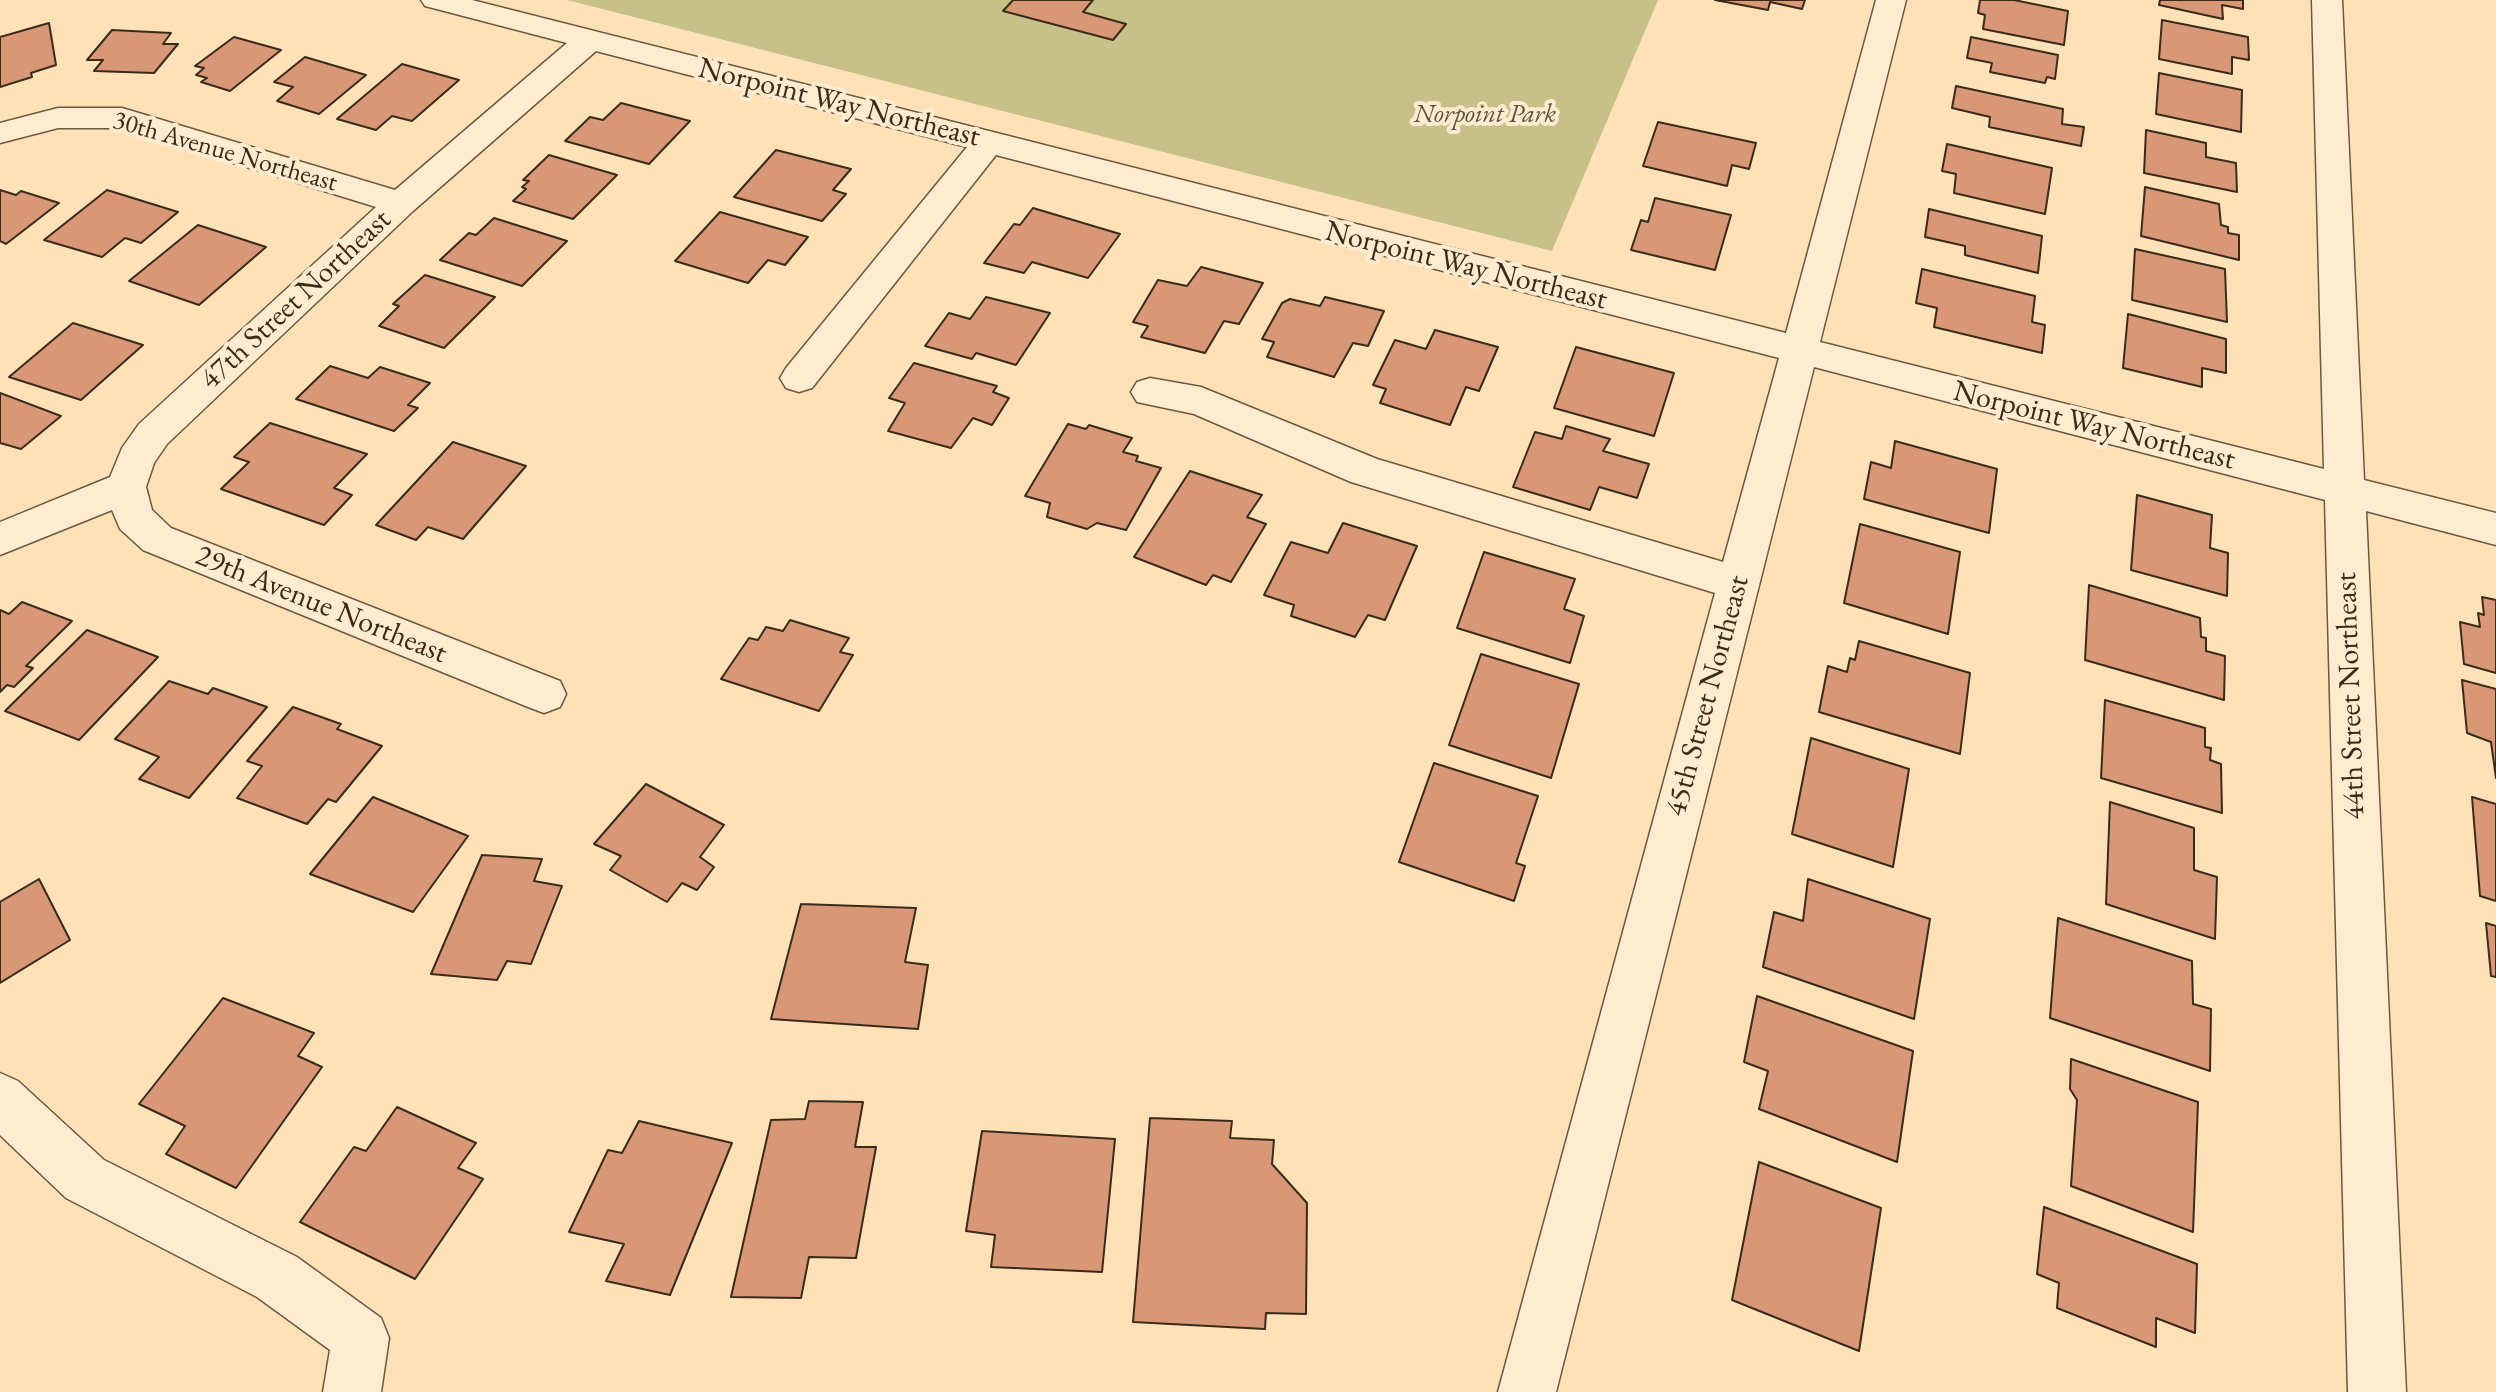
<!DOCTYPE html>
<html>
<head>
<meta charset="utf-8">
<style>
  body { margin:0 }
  canvas { display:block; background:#ffe1b7 }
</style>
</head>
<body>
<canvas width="2496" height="1392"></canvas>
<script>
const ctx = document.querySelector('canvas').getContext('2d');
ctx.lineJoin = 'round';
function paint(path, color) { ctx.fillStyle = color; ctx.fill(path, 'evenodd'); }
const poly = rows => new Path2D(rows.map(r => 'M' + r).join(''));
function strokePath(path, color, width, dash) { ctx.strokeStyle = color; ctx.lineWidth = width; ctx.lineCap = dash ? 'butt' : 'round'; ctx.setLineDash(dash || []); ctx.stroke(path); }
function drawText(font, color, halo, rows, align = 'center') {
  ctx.font = font + ' "EB Garamond",serif'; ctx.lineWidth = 8; ctx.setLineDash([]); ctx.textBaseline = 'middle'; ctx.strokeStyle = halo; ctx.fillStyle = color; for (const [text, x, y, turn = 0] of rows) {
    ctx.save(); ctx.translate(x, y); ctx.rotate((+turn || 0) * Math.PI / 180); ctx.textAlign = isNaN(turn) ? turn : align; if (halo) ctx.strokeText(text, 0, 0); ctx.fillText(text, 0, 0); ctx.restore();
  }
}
paint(poly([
  [567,0,1658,0,1552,251]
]), '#c7c189');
const building = poly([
  [1013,0,1093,0,1083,12,1126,24,1113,40,1003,11,1013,0],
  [1715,0,1805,0,1802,9,1770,2,1768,10,1715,0],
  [1980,0,2014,0,2068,11,2064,45,1983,29,1985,15,1978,13,1980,0],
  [2160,0,2243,0,2243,9,2222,5,2223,19,2159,5,2160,0],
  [2162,20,2248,37,2249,60,2232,57,2232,74,2159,59,2162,20],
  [49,23,56,65,31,73,32,77,0,87,0,37,49,23],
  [112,30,171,33,163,44,178,44,154,73,94,71,103,60,87,60,112,30],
  [234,37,281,50,230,91,201,82,207,78,196,75,204,68,195,66,234,37],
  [1971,37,2058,55,2055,79,2047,77,2045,83,1990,72,1992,63,1967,58,1971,37],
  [305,57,366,75,319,114,277,101,293,87,274,82,305,57],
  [402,64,459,80,412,121,392,116,376,130,337,119,402,64],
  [2159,73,2242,90,2241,132,2156,114,2159,73],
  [1956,86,2063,109,2062,124,2084,127,2081,146,1989,127,1990,117,1952,108,1956,86],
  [621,103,690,121,649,164,565,141,590,117,603,120,621,103],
  [1658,122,1756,143,1749,169,1732,165,1727,186,1643,166,1658,122],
  [2146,130,2206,143,2206,157,2236,163,2237,192,2144,173,2146,130],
  [1947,144,2052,168,2045,214,1954,193,1956,174,1942,171,1947,144],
  [776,150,851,169,833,190,846,194,822,221,734,197,776,150],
  [549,155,617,175,573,219,513,201,526,189,522,187,529,181,523,180,549,155],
  [2145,187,2219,204,2221,225,2228,227,2228,233,2239,235,2239,260,2141,236,2145,187],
  [0,190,16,195,21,191,59,203,6,244,0,241,0,190],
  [107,190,178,212,141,243,125,238,102,257,44,240,107,190],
  [1655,198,1731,215,1715,270,1631,250,1641,220,1648,222,1655,198],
  [1033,208,1120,234,1088,278,1032,262,1024,273,984,263,1014,224,1020,225,1033,208],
  [1929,209,2042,236,2038,273,1965,255,1965,246,1925,237,1929,209],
  [720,212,808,237,785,265,768,260,748,283,675,261,720,212],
  [494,218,567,241,522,286,440,260,469,233,476,235,494,218],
  [198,225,266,247,199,305,129,281,198,225],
  [2135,249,2225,269,2227,322,2132,300,2135,249],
  [1201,267,1263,283,1239,324,1224,321,1205,353,1141,337,1148,326,1133,322,1158,280,1187,286,1201,267],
  [1922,269,2035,296,2032,322,2045,325,2042,353,1934,327,1937,308,1916,303,1922,269],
  [425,275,495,297,444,348,379,326,399,306,393,304,425,275],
  [986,297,1050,313,1016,365,976,353,972,359,925,346,949,313,970,319,986,297],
  [1325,297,1384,311,1368,346,1353,343,1334,377,1267,357,1274,342,1262,339,1282,303,1290,299,1320,306,1325,297],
  [2128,314,2226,339,2226,373,2202,368,2202,387,2123,368,2128,314],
  [73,323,143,345,81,400,9,377,73,323],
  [1435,330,1498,347,1479,391,1466,387,1450,425,1380,403,1386,389,1373,385,1395,340,1426,349,1435,330],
  [1576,347,1674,373,1654,436,1554,408,1576,347],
  [914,363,997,386,993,392,1009,398,992,425,973,418,951,448,888,431,905,403,889,398,914,363],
  [330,366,368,378,380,367,430,383,408,405,418,408,394,431,296,399,330,366],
  [0,393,61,416,21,449,0,443,0,393],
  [270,423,367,454,334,488,352,495,324,525,221,489,249,462,234,457,270,423],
  [1068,424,1086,429,1089,425,1132,438,1123,452,1138,456,1136,461,1161,468,1126,530,1097,523,1087,529,1047,517,1050,503,1025,496,1068,424],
  [1566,426,1610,439,1603,451,1649,464,1637,498,1599,487,1590,510,1513,487,1535,432,1562,439,1566,426],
  [1895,441,1997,469,1989,533,1864,499,1871,462,1891,468,1895,441],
  [453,442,526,466,463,539,428,527,416,540,376,525,453,442],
  [1190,471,1262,495,1247,517,1266,524,1231,582,1213,575,1206,585,1134,557,1190,471],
  [2137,495,2212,515,2210,548,2228,553,2227,596,2131,570,2137,495],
  [1343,523,1417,546,1385,620,1368,615,1355,637,1291,616,1294,605,1264,595,1291,542,1328,553,1343,523],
  [1860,524,1960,552,1948,634,1844,603,1860,524],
  [1484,552,1575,579,1564,609,1584,616,1570,663,1457,628,1484,552],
  [2089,585,2200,618,2201,637,2206,638,2206,651,2225,656,2224,700,2085,660,2089,585],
  [2482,597,2496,600,2496,673,2464,664,2460,622,2480,627,2478,613,2484,615,2482,597],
  [22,602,72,621,26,666,33,668,14,687,7,685,0,692,0,610,9,614,22,602],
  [790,620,849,638,840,652,853,655,819,711,721,679,749,638,758,640,766,627,783,631,790,620],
  [87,630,158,657,79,740,5,711,87,630],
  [1859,641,1970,673,1960,754,1819,712,1828,666,1847,672,1850,658,1855,660,1859,641],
  [1481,654,1579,684,1551,778,1449,745,1481,654],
  [2462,680,2496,689,2496,778,2491,742,2467,733,2462,680],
  [169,681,208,694,213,688,267,707,189,798,139,779,159,757,115,739,169,681],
  [2105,700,2205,728,2205,747,2211,748,2210,760,2221,764,2222,813,2101,778,2105,700],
  [293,707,341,724,337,729,382,746,336,802,328,799,307,824,237,798,262,766,247,761,293,707],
  [1811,738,1909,769,1893,867,1792,834,1811,738],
  [1434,763,1538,796,1516,863,1525,866,1514,901,1399,862,1434,763],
  [646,784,724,825,700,857,714,867,697,890,682,883,667,902,610,870,621,856,594,844,646,784],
  [373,797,468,836,413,912,310,874,373,797],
  [2472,797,2496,804,2496,901,2480,896,2472,797],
  [2110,802,2194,828,2194,870,2217,877,2215,939,2106,904,2110,802],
  [482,855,542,859,534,881,562,886,531,964,507,961,497,980,431,974,482,855],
  [39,879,70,940,0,983,0,902,39,879],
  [1808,879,1930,919,1914,1019,1763,967,1774,912,1803,921,1808,879],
  [801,904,916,908,905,962,928,965,918,1029,771,1019,801,904],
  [2058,918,2192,961,2193,1004,2211,1009,2210,1071,2050,1018,2058,918],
  [2486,923,2496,926,2496,977,2491,976,2486,923],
  [1757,996,1913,1051,1897,1162,1759,1109,1768,1071,1744,1062,1757,996],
  [223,998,314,1033,298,1056,322,1067,236,1188,166,1154,185,1126,139,1104,223,998],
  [2071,1059,2198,1102,2193,1232,2071,1186,2077,1100,2070,1089,2071,1059],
  [809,1101,863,1102,855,1147,876,1147,856,1258,809,1257,801,1298,731,1297,771,1120,805,1119,809,1101],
  [397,1107,476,1143,458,1168,483,1179,415,1279,300,1222,354,1147,366,1151,397,1107],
  [1150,1118,1232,1121,1230,1138,1274,1140,1272,1164,1307,1203,1306,1314,1266,1313,1265,1329,1133,1322,1150,1118],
  [639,1121,732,1143,670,1295,606,1281,624,1244,569,1232,608,1150,622,1153,639,1121],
  [982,1131,1115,1139,1102,1272,991,1267,995,1235,966,1231,982,1131],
  [1759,1162,1881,1208,1859,1351,1732,1300,1759,1162],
  [2044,1207,2197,1264,2195,1333,2156,1318,2156,1347,2057,1308,2059,1283,2037,1274,2044,1207]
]);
paint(building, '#d89777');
strokePath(building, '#3a2b19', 2);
const minor = poly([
  [421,0,472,0,1786,333,1876,0,1906,0,1820,342,2324,469,2312,0,2342,0,2364,480,2496,513,2496,545,2366,511,2406,1392,2348,1392,2325,500,1814,367,1556,1392,1498,1392,1715,593,1351,482,1194,414,1137,402,1131,392,1137,382,1150,378,1201,387,1377,459,1723,562,1779,358,996,155,812,388,799,392,786,388,780,378,786,368,967,147,596,51,413,211,167,444,154,463,146,487,152,510,171,528,560,681,566,694,560,707,544,713,528,707,143,550,120,529,112,510,0,555,0,522,110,477,122,448,139,424,376,207,120,128,58,128,0,143,0,123,58,108,122,108,395,190,567,43,425,6,421,0],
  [0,1073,18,1081,104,1160,297,1257,381,1318,389,1338,381,1392,323,1392,330,1350,257,1297,66,1198,0,1135,0,1073]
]);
strokePath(minor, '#6b5840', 3);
paint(minor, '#ffecd0');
drawText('italic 26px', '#5d5035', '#ffecd0', [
  ["Norpoint Park",1485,115]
]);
drawText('26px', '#3a2b19', '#ffecd0', [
  ["30th Avenue Northeast",225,152,16]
]);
drawText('30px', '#3a2b19', '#ffecd0', [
  ["Norpoint Way Northeast",839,103,14],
  ["Norpoint Way Northeast",1466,266,14],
  ["47th Street Northeast",296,300,-43],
  ["Norpoint Way Northeast",2094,426,14],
  ["29th Avenue Northeast",321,605,22],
  ["45th Street Northeast",1708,696,-75],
  ["44th Street Northeast",2351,696,-92]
]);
</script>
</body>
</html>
